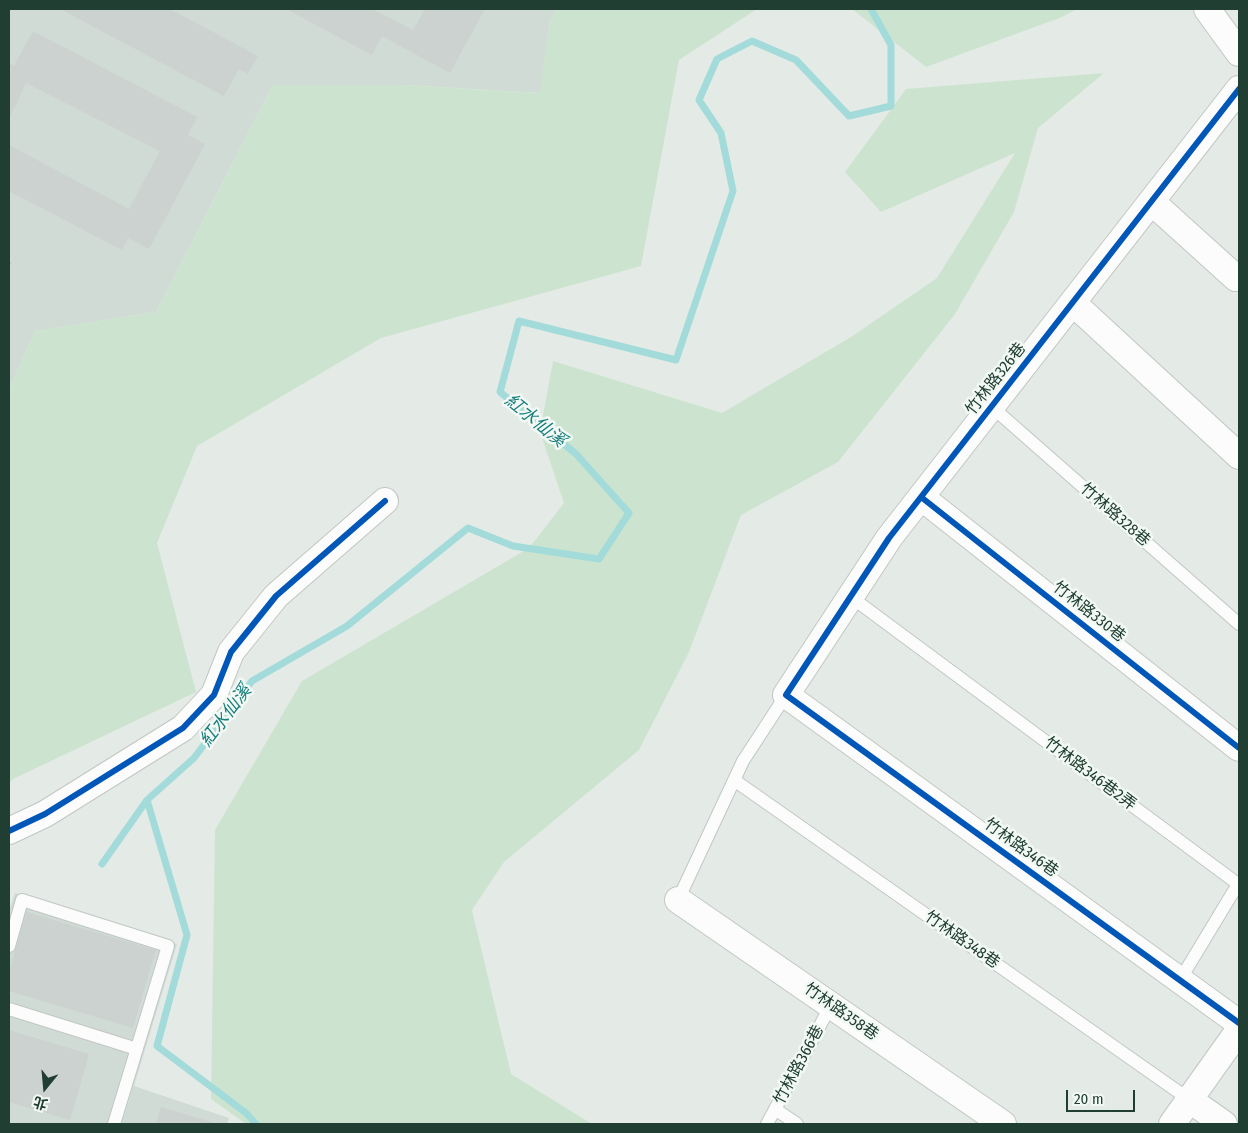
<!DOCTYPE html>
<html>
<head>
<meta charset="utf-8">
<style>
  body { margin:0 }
  #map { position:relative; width:1248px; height:1133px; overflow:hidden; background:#e4eae6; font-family:"Fira Sans Condensed","Noto Sans TC",sans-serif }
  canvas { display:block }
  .frame { position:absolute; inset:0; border:10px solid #203e31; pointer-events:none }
  .north { position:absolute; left:20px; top:1063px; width:50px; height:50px; -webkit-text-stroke:4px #f2f9f4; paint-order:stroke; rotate:197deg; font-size:14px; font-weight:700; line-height:20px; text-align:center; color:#203e31 }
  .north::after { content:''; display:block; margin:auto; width:18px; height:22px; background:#203e31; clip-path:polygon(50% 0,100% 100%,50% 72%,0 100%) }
  .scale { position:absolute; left:1066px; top:1090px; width:69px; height:22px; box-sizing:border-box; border:2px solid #203e31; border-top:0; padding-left:6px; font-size:15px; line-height:18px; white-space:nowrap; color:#203e31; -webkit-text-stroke:4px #f2f9f4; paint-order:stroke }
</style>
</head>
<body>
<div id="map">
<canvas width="1248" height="1133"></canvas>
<div class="frame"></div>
<div class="north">北</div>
<div class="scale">20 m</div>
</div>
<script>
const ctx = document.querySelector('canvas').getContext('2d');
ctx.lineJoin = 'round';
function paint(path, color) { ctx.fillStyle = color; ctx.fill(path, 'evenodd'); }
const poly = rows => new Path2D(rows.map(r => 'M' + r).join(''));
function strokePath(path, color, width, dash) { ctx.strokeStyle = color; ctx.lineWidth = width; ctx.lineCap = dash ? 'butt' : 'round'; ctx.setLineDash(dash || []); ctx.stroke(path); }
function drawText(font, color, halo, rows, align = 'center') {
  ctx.font = font + ' "Fira Sans Condensed","Noto Sans TC",sans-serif'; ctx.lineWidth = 5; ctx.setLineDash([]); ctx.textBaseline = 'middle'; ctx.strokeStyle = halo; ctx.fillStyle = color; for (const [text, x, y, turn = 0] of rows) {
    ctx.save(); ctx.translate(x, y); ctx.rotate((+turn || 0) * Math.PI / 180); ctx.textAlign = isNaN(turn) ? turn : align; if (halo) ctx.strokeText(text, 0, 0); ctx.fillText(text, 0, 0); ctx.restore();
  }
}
paint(poly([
  [9,9,556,9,550,21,541,93,404,85,273,85,156,312,35,331,9,390],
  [15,893,177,944,134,1086,229,1118,227,1124,9,1124,9,911]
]), '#d1dbd5');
paint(poly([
  [556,9,757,9,679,60,641,266,381,338,197,446,157,543,196,692,13,779,9,783,9,390,35,331,156,312,273,85,404,85,540,93,550,21],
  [852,9,1077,9,1062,17,926,67],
  [1104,73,1038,128,1014,212,955,314,838,462,741,515,689,652,639,750,504,862,472,910,511,1074,592,1124,246,1124,211,1099,215,830,302,681,529,548,564,503,540,432,553,361,722,413,851,337,937,278,1015,153,881,212,845,172,906,89]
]), '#cce4cf');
strokePath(poly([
  [147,800,187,935,157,1046,246,1113,256,1124],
  [102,864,147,800,194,758,252,681,347,626,468,528,513,546,599,559,629,513,576,454,500,392,519,321,676,360,733,191,721,133,699,100,717,59,752,41,796,60,849,116,891,106,891,45,871,9]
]), '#a2dbd9', 7);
paint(poly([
  [60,9,170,9,258,56,248,74,239,69,224,96],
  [286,9,372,9,413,30,425,9,485,9,450,73,382,36,372,55],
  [33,31,197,117,188,135,205,144,149,249,128,238,122,250,9,191,9,145,129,209,160,151,26,83,9,119,9,63,14,66],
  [26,912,156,950,133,1028,9,991,9,972],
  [9,1030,89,1054,70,1120,9,1102],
  [161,1107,218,1124,156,1124]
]), '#ccd2cf');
const lane = poly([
  [992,407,1239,624],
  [851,597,1238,884,1180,980],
  [734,780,1190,1100],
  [678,900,743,761,786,695],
  [9,946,22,900,168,946,114,1124],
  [9,1009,137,1049],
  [775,1109,797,1124],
  [767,1124,831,1005]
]);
const street = poly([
  [1207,9,1239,53],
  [1239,89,889,538,786,695,1239,1023],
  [1151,203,1153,203,1236,278],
  [1073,303,1239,456],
  [921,497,1239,748],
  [9,831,45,814,183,728,214,695,231,652,276,596,385,501],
  [678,900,1003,1124],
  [1190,1100,1224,1124],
  [1172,1124,1239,1030]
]);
strokePath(lane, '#c1c7c3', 14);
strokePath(street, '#c1c7c3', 28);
strokePath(poly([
  [9,264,11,260]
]), '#c0cac4', 3, [2.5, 4]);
strokePath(lane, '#fbfcfb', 12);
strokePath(street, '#fbfcfb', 26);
strokePath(poly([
  [1239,89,889,538,786,695,1239,1023],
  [921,497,1239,748],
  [9,831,45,814,183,728,214,695,231,652,276,596,385,501]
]), '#0057b8', 6);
drawText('16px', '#203e31', '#f2f9f4', [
  ["竹林路326巷",996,379,-52],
  ["竹林路328巷",1115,515,41],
  ["竹林路330巷",1089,612,38],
  ["竹林路346巷2弄",1090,774,37],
  ["竹林路346巷",1021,848,36],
  ["竹林路348巷",962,940,35],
  ["竹林路358巷",841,1012,35],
  ["竹林路366巷",799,1065,-62]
]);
drawText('italic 18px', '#177e7c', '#f2f9f4', [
  ["紅水仙溪",535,421,39],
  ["紅水仙溪",226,716,-53]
]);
</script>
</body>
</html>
